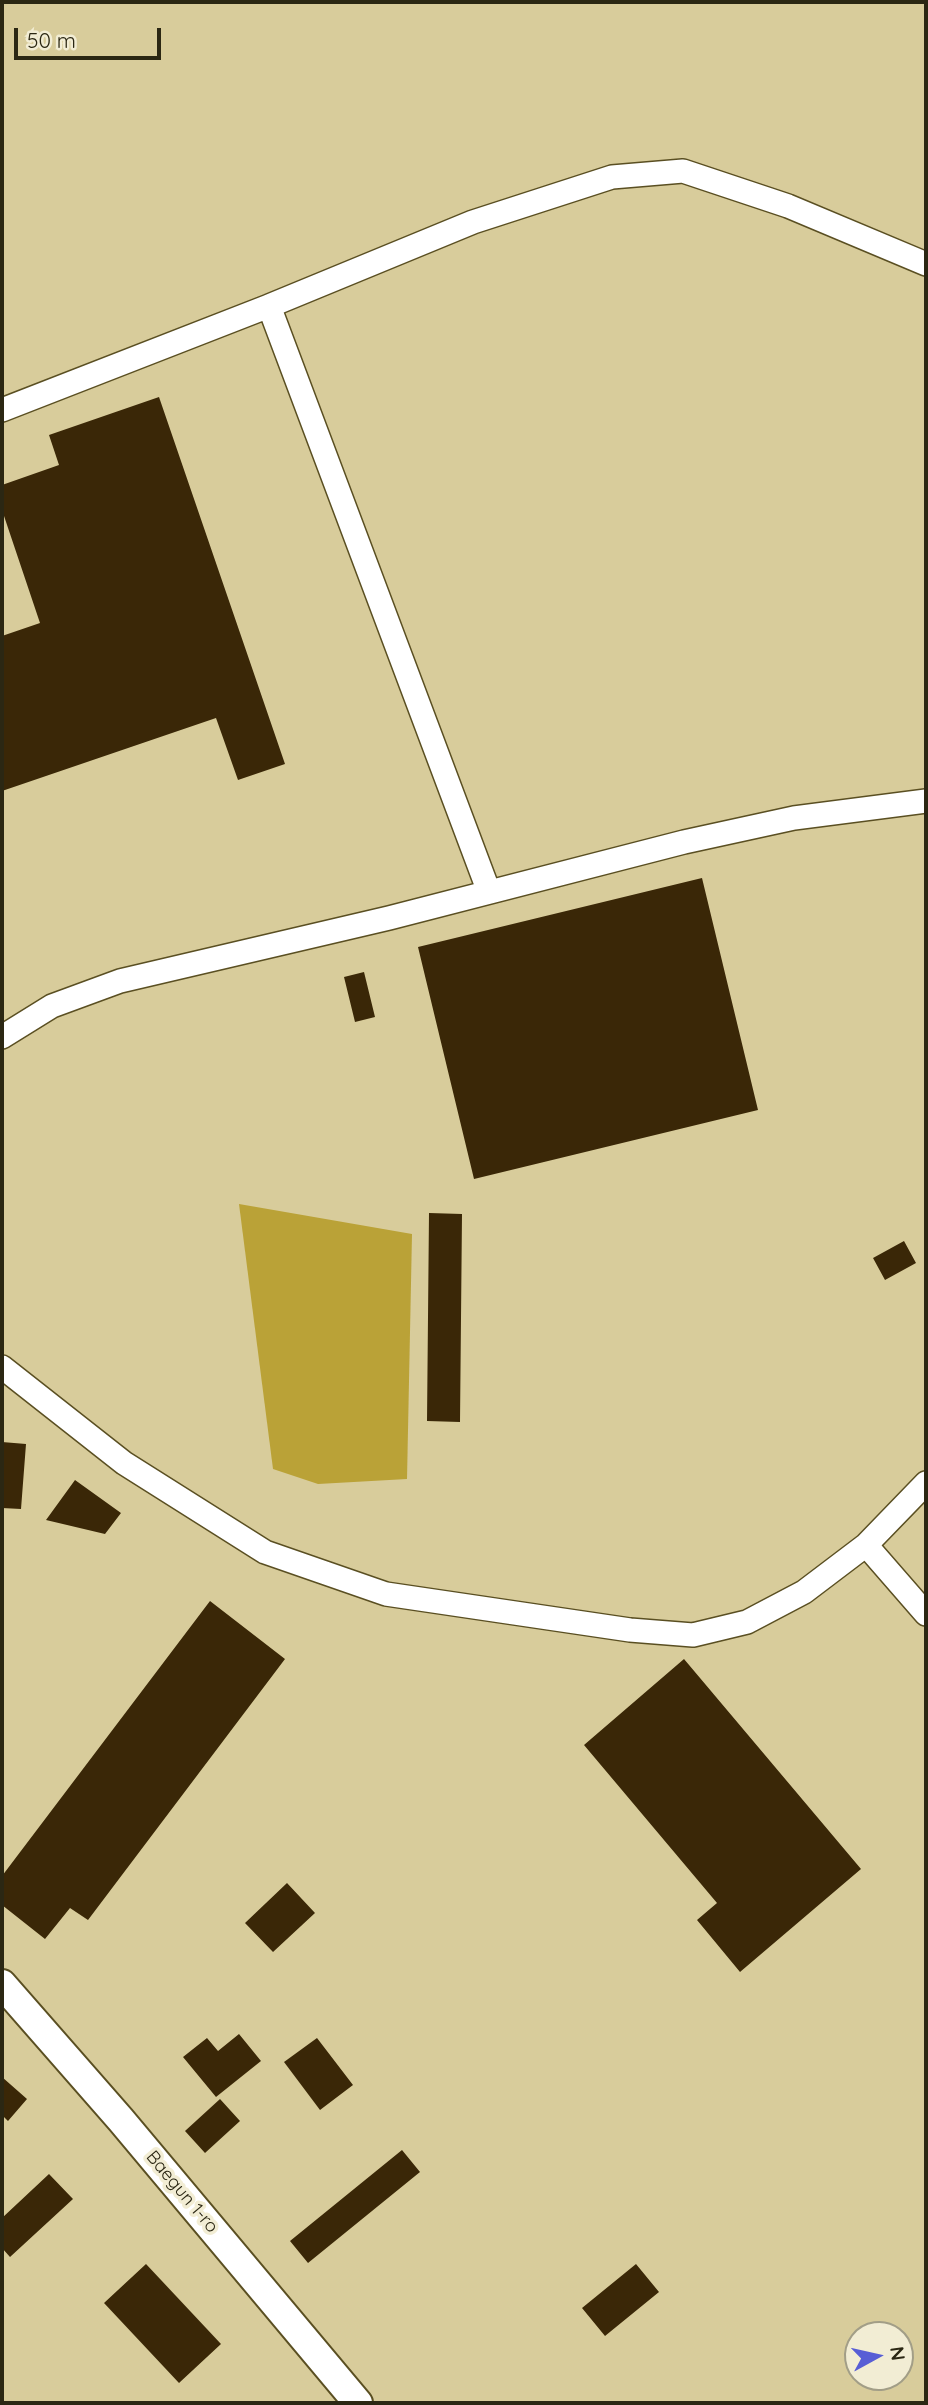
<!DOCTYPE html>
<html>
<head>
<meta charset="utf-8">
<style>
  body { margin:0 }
  #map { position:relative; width:928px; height:2405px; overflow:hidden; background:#d8cc9b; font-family:Quicksand,sans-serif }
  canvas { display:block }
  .frame { position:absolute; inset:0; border:4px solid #2b2713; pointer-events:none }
  .north { position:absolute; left:844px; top:2321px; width:70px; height:70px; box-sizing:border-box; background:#f2edd4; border:2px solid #a29e87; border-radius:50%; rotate:82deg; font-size:19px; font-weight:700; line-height:28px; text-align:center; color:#2b2713 }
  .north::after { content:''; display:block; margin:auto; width:24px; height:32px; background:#585ed5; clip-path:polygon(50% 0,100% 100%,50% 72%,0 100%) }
  .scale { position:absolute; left:14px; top:28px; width:147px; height:32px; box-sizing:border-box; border:4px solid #2b2713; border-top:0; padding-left:9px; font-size:21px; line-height:24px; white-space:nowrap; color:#2b2713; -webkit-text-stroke:5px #f2edd4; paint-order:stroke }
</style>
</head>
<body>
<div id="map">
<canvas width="928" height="2405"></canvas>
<div class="frame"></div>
<div class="north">N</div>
<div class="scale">50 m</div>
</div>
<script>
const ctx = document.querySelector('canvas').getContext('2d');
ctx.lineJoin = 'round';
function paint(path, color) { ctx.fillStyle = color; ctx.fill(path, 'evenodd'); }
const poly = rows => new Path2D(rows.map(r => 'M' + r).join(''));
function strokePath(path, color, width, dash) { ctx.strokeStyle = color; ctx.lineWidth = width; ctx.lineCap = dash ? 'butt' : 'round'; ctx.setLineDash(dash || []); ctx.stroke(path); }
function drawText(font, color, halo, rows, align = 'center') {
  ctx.font = font + ' Quicksand,sans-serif'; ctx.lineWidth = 7; ctx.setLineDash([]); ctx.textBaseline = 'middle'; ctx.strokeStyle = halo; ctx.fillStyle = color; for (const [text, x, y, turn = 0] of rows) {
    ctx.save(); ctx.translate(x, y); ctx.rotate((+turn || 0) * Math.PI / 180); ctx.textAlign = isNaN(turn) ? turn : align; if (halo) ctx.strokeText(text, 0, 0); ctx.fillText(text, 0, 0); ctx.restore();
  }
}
paint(poly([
  [239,1204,412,1234,407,1479,318,1484,273,1469]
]), '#baa237');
paint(poly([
  [159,397,285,764,238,780,216,718,2,791,2,636,40,623,2,510,2,485,59,465,49,435],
  [702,878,758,1110,474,1179,418,947],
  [364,972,375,1017,355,1022,344,977],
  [429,1213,462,1214,460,1422,427,1421],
  [904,1241,916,1263,885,1280,873,1258],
  [2,1442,26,1444,21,1509,2,1508],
  [75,1480,121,1513,105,1534,46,1520],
  [210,1601,285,1659,88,1920,70,1908,45,1939,2,1905,2,1876],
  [684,1659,861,1869,740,1972,697,1920,717,1903,584,1745],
  [287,1883,315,1913,273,1952,245,1923],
  [239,2034,261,2061,216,2097,183,2057,207,2038,218,2051],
  [317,2038,353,2085,320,2110,284,2062],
  [2,2077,27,2099,8,2121,2,2115],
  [220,2099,240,2121,205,2153,185,2131],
  [402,2150,420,2172,308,2263,290,2241],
  [49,2174,73,2199,10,2257,2,2248,2,2218],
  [146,2264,221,2344,179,2383,104,2303],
  [636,2264,659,2292,605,2336,582,2308]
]), '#3a2707');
const minor = poly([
  [269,306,473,222,612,177,683,171,788,206,926,264],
  [2,410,269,306,489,892],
  [2,1037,52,1006,120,981,389,918,684,842,794,818,926,801],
  [2,1367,124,1463,265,1552,386,1594,630,1630,693,1635,747,1622,804,1592,866,1545,926,1614],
  [866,1545,926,1483]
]);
const major = poly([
  [2,1984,121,2120,358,2403]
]);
strokePath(minor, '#5a4f22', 26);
strokePath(major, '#5a4f22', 32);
strokePath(minor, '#fff', 23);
strokePath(major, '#fff', 28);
drawText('18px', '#2b2713', '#f2edd4', [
  ["Baegun 1-ro",182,2192,50]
]);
</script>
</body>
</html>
